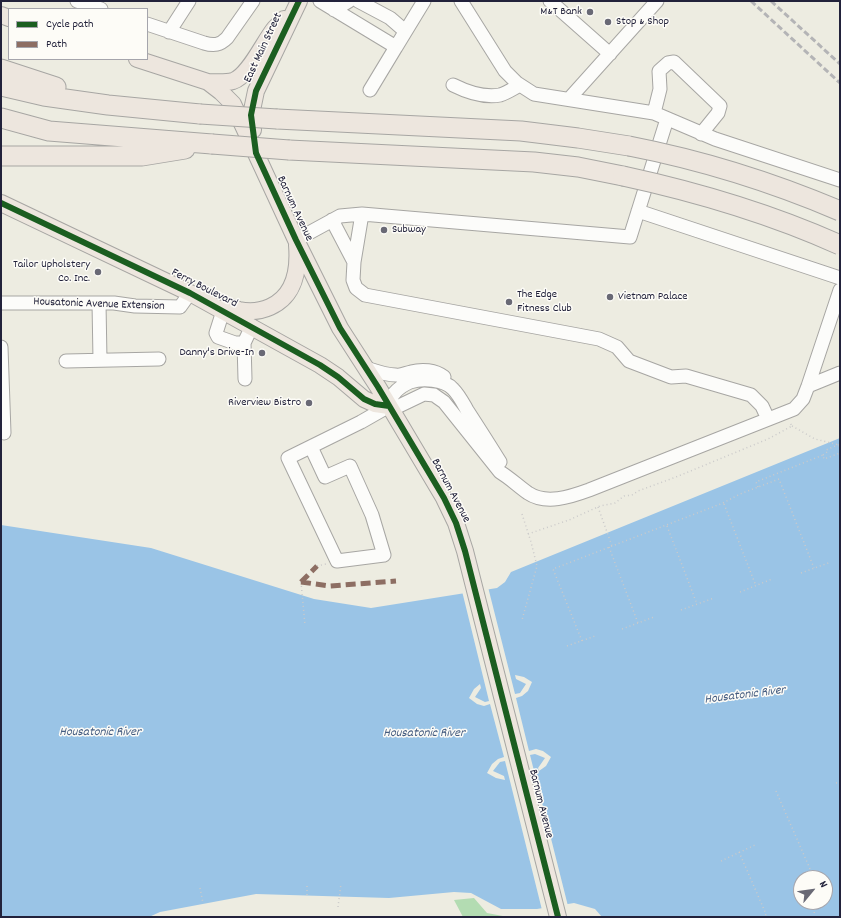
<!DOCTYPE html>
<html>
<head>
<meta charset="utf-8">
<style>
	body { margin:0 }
	#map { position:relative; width:841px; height:918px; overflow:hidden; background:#edece1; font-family:Dekko,sans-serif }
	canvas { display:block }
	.frame { position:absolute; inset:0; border:2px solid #22223b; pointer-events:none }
	.legend { position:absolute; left:8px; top:8px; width:140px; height:52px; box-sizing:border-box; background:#fdfcf7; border:1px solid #a5a5ac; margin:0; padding:5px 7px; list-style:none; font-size:12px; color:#22223b }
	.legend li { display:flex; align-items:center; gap:8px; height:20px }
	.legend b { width:20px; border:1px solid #a5a5ac }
	.north { position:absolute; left:793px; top:870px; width:40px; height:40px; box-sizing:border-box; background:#fdfcf7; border:1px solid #a5a5ac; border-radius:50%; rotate:61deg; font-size:11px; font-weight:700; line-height:16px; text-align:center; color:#22223b }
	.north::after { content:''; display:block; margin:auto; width:14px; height:18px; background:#696975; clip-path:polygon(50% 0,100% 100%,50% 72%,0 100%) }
</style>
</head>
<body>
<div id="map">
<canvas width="841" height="918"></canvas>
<div class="frame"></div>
<ul class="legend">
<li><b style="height:5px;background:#1b5e20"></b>Cycle path</li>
<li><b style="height:5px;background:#8d6e63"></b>Path</li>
</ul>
<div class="north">N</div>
</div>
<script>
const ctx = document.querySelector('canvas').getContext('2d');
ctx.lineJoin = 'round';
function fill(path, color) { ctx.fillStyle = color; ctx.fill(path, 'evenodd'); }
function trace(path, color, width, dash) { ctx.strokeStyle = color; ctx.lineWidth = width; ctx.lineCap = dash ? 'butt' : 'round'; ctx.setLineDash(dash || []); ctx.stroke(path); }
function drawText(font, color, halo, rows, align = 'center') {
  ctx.font = font + ' Dekko,sans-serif'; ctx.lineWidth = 3; ctx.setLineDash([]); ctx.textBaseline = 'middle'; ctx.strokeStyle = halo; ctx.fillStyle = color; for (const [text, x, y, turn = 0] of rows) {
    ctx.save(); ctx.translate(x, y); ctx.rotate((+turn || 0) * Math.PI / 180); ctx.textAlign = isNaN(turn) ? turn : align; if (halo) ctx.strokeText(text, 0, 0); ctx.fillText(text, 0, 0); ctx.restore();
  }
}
fill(new Path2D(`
	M474,898L487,913L508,917H463L454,900Z`), '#b3dcb2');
fill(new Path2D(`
	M840,438V917H602L595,909L574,903L537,909H501L471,893L454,892L389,898L256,894L160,912L149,917H1V525L151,548L314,599L371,608L497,588L505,582L511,572ZM801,878H825V902H801Z`), '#9ac4e6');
fill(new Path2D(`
	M488,587L515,694L520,693L526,684L516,679L515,675L524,677L532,682L528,691L522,696L516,698L529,751L536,749L543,751L551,757L546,766L539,771L538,768L545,758L535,754L530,755L568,906L542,910L505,761L500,762L493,771L504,776L505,780L496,778L487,773L492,764L498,759L504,757L490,704L484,706L477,704L469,698L474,689L480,684L481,688L475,697L485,702L489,701L462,591Z`), '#edece1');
const minor = new Path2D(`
	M77,1L101,9
	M320,1L396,47L424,1
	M358,1L390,18L405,31
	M461,1L505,71L517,83L534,94L654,113L715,139L840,180
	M550,1L610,54
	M334,10L349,1
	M147,24L204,43C214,46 220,45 227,38L253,1
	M169,32L189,1
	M453,85C467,92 484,98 500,95C507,93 514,88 520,85
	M370,90L396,47
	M569,99L657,1
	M654,113L660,89L659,71L668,63L674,62L720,106L718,113L701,134
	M638,211L840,278
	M362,214L630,237L667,119
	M332,220L354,262L353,280L356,288L365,295L599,339L617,347L629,361L671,377L686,376L751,395L762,406L768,419
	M296,240L340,216L362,214L354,262
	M1,303H114L135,306L180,307L190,293
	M99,303L100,360
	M223,311L216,333L218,337L235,343H244L252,326
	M244,343L245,379
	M1,347L4,433
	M66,361L159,359
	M366,368C375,371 386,375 396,375C401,376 406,373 411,372C422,369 435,370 444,377
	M808,386L840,373
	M389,406C390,394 399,387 410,382C422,378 444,379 453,389C459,395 463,403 467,410C478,427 489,444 500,462
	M311,447L325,477L350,466L372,515L384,555L337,561L288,458L361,422L389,406H399L424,394L434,395L444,402L500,472C510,478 518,486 528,493C546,505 570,497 589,490L794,409L803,399L808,386L840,290`);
const major = new Path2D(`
	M1,15L9,18
	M137,59L208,82L221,92L233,104L296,240L340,328L378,387L444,498L456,523L465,551L558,917
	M208,82C216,82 225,83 233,81C249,76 264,41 275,28C278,25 281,22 284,19
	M253,130L251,115L256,91L299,1
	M1,203L190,293L320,365L338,377L364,399L375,404L389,406
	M227,306C231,307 235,309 239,310C249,312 261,311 270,307C295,296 299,269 297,245`);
const highway = new Path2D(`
	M1,69L56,87
	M1,86L44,96L108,105L200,114
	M1,118L49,131L212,144
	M277,119L521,131L578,138L629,146
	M289,150L534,162L578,167L623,176
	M1,156H142L185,149`);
trace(minor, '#a7a6a3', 15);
trace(major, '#a7a6a3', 18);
trace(highway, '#a7a6a3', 21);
trace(new Path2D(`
	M792,426L815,439L839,445L840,448
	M823,455L827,452L826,450L840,444
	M758,487L756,482L823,455L824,459L840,453
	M724,504L756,586
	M598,507L612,546
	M522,514L531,542L537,566L522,620
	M667,526L697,604
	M528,534L569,520L600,506L615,503L624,496L632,495L638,491L676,477L768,439L792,426L790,423
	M609,547L638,623
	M317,566L326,564
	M801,573L831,562
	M301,582L305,625
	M740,592L772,579
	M681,610L714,598
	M622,629L654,617
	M582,641L553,569L723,503L740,494L779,479L814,568
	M567,646L595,636
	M836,783L840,782
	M776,791L814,878
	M739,852L766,914L765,917
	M721,861L757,844
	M307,886V897
	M200,888L203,903
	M338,907L341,884
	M712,917V916
	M814,917L815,902`), '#cbcaca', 1.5, [1, 3]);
trace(minor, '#fcfcfa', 13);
trace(major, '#ede6de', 16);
trace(highway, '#ede6de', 19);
trace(new Path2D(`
	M751,1L840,83
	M771,1L840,64`), '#b4b4b6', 3, [6, 3]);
const highwayBridge = new Path2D(`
	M200,114L277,119
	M212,144L289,150
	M629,146C701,160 772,182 840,211
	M623,176C697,192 771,214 840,245`);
trace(highwayBridge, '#a7a6a3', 21, []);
trace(highwayBridge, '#ede6de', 19);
trace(new Path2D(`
	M301,582L330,586L396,581
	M301,582L317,566`), '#8d6e63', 5, [10, 5]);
trace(new Path2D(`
	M299,1L256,91L251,115L256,153L296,240L340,328L378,387L444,498L456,523L465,551L558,917
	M1,203L190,293L320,365L338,377L364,399L375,404L389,406`), '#1b5e20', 6);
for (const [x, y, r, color] of [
	[590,12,4,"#696975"],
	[608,22,4,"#696975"],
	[384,230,4,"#696975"],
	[98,272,4,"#696975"],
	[610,297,4,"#696975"],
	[509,302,4,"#696975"],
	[262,353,4,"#696975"],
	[309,403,4,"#696975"]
]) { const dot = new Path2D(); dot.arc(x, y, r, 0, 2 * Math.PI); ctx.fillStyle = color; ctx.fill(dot); trace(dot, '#fdfcf7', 1.5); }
drawText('12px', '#22223b', '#fdfcf7', [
	["M&T Bank",582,12],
	["Stop & Shop",616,22,"left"],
	["Subway",392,230,"left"],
	["Tailor Upholstery",90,265],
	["Co. Inc.",90,279],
	["The Edge",517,295,"left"],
	["Fitness Club",517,309,"left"],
	["Vietnam Palace",618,297,"left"],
	["Danny's Drive-In",254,353],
	["Riverview Bistro",301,403]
], 'right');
drawText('12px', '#22223b', '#fdfcf7', [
	["East Main Street",264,48,-65],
	["Barnum Avenue",294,209,65],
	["Ferry Boulevard",204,289,27],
	["Housatonic Avenue Extension",99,305,2],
	["Barnum Avenue",450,491,62],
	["Barnum Avenue",540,804,76]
]);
drawText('italic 13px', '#445c80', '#fdfcf7', [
	["Housatonic River",745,696,-7],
	["Housatonic River",100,733],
	["Housatonic River",424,734]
]);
</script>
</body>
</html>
